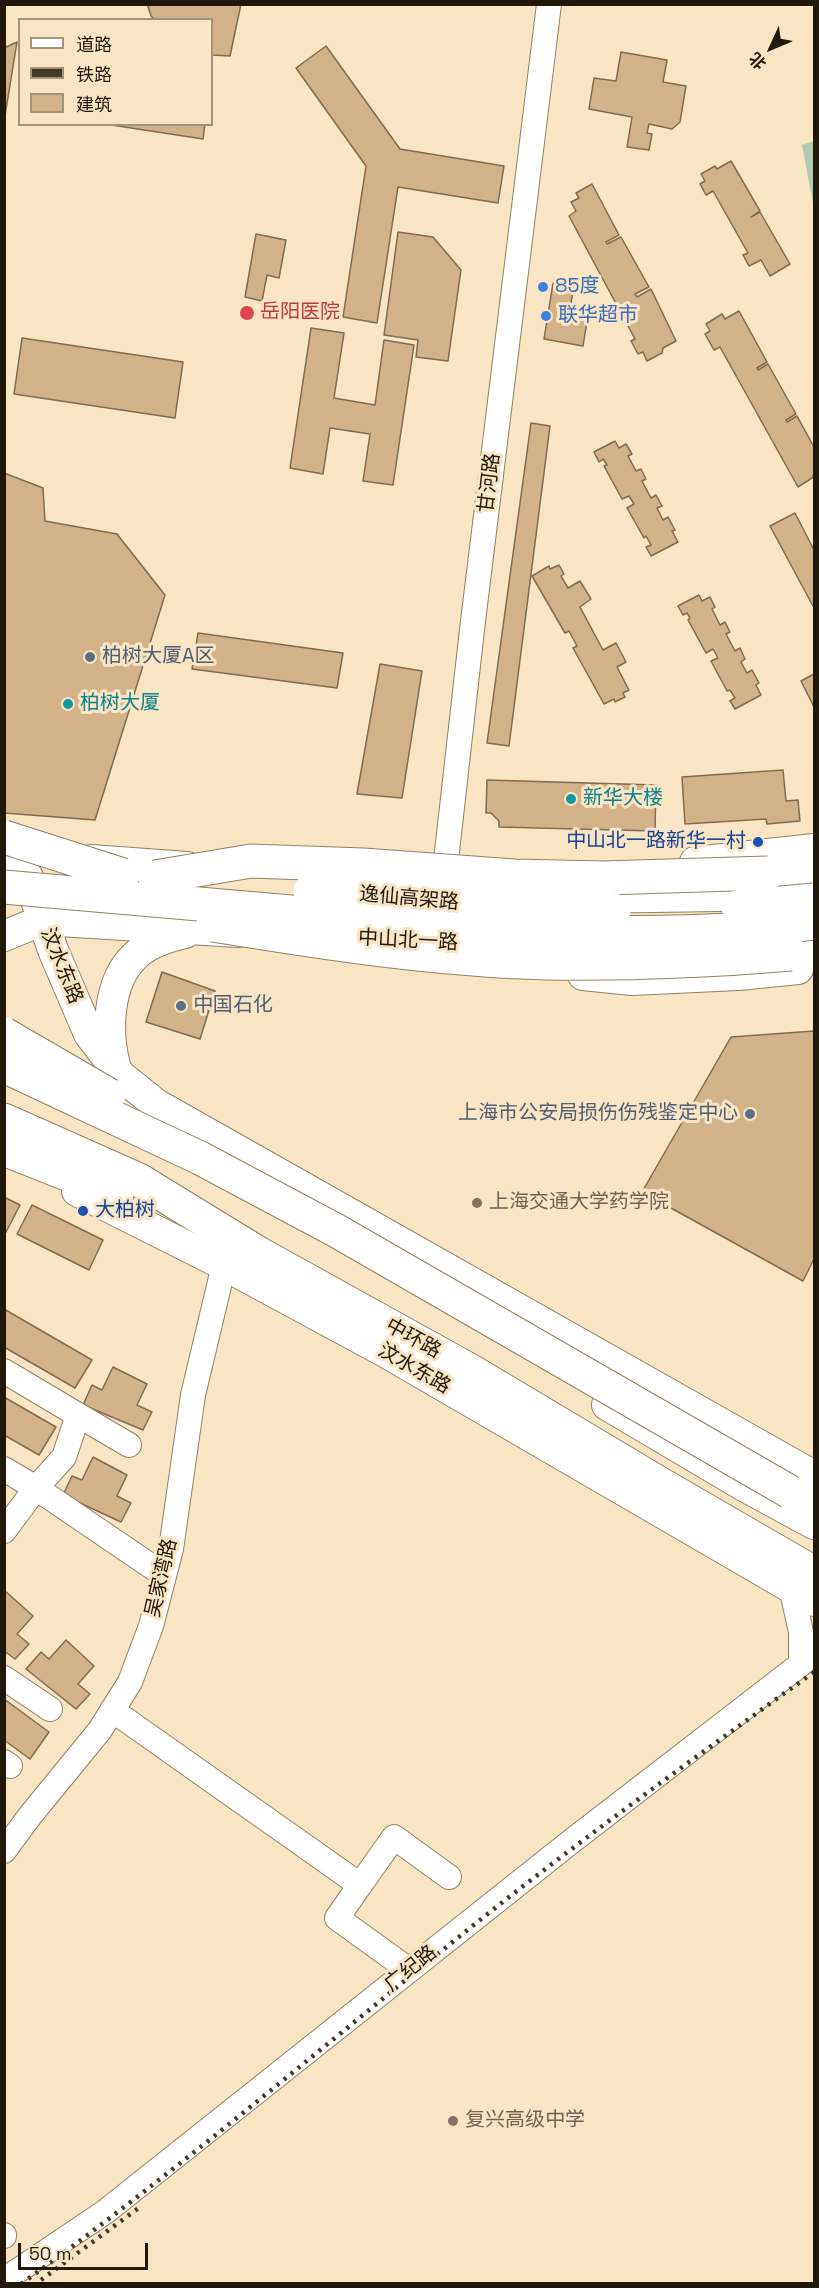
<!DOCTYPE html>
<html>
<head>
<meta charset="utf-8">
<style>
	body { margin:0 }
	#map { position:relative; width:819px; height:2288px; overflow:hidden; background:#f9e5c3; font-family:"Space Grotesk","Noto Sans SC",sans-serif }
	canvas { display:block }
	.frame { position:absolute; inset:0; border:6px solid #1f180b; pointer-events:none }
	.legend { position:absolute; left:18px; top:18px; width:195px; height:108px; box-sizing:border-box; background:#f9e5c3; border:2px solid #a29379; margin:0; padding:8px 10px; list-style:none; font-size:18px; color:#1f180b }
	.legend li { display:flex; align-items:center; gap:12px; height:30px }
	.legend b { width:30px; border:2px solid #a29379 }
	.north { position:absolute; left:741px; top:18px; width:60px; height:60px; -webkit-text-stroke:4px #f9e5c3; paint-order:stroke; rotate:226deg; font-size:16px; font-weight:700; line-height:24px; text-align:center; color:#1f180b }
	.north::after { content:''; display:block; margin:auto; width:21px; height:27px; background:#1f180b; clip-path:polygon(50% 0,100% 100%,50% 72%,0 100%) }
	.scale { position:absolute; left:18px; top:2243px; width:130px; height:27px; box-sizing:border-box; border:3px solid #1f180b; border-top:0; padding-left:8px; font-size:18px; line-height:21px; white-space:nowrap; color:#1f180b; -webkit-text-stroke:4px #f9e5c3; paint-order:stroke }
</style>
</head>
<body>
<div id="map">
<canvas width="819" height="2288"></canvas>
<div class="frame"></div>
<ul class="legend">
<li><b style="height:8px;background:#fff"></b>道路</li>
<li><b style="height:8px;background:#413827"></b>铁路</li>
<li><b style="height:16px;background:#d3b189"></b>建筑</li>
</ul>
<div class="north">北</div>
<div class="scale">50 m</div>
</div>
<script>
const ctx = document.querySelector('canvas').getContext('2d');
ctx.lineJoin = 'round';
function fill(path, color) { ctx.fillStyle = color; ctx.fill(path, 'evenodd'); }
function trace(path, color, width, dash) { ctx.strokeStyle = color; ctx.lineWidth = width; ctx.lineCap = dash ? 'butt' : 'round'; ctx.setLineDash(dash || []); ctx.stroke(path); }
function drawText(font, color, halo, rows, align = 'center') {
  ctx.font = font + ' "Space Grotesk","Noto Sans SC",sans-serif'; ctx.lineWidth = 6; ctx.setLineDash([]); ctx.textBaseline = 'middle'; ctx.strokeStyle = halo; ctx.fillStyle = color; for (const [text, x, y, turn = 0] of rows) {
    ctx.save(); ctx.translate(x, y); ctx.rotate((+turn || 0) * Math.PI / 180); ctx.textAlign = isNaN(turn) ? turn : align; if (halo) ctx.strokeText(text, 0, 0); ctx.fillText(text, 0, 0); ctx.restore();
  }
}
fill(new Path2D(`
	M814,141V208L802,145Z`), '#b1c9b0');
const building = new Path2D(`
	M147,4H241L230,56L212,55V20H155L151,16Z
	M17,42L4,122V48Z
	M326,46L400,149L504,166L498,203L398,187L377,323L343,317L366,166L296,68Z
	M621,52L667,60L663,82L686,86L680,122L672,129L649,124L647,133L652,134L649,150L627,147L632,117L589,109L594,78L616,81Z
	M105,124H205L203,139Z
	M731,161L760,211L751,217L760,212L790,264L770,276L761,260L749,266L743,255L748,253L713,191L706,195L700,184L705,181L701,174L715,166L717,169Z
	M592,184L619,235L606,242L607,244L621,237L649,287L635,294L637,297L651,289L676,341L663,348L662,353L647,361L643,352L638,354L631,341L635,339L569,216L576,211L571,202L579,198L576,193Z
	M398,232L433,237L461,270L448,361L416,357L418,340L384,335Z
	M256,234L286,240L279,278L267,275L262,301L245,297Z
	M553,283L574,287L571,302L578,311L588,316L583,346L544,339Z
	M739,311L767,362L757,368L758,370L768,364L796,414L786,420L787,422L797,416L814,447V473L812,478L798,487L720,347L714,350L705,334L710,331L706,324L722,314L725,319Z
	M311,328L344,333L334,398L375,405L384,340L414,345L393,485L363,481L370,434L330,428L323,474L290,468Z
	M22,338L183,362L175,418L14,394Z
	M531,423L550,426L509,746L487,743Z
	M615,441L619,448L626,444L632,454L628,456L636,471L641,469L646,479L642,481L651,498L656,495L662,506L657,508L663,520L668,517L675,530L672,531L678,542L651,556L646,547L651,545L646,536L644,538L627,508L634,504L629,496L622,499L604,466L607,465L603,459L599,462L594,452Z
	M4,473L43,488L45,521L117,534L165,595L95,820L4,813Z
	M795,513L814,550V608L770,526Z
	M559,565L564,574L561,576L568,588L580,581L591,599L580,607L603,650L616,643L626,662L617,667L629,690L623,693L625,697L615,702L614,699L604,704L573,648L577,646L569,631L565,633L532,576L549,566L550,569Z
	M699,595L702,601L710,597L715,607L712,609L720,625L725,622L730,632L726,634L735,651L740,648L745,659L741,662L747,673L752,670L759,683L756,685L761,695L735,709L730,701L735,698L730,690L727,691L711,661L718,658L713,649L706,653L688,620L690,618L687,613L683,615L678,606Z
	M198,633L343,653L337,688L192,669Z
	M380,664L422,671L402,798L357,794Z
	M814,674V707L801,681Z
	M783,770L786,801L798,800L800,821L767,824L766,819L685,824L682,777Z
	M487,780L656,785L655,831L499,827V821L491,813H486Z
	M162,972L215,991L200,1039L146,1022Z
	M814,1031V1259L803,1281L642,1192L731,1037Z
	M4,1197L20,1205L4,1236Z
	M32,1205L103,1240L89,1270L17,1234Z
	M4,1309L92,1360L75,1388L4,1347Z
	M113,1367L147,1384L137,1405L152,1412L143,1430L83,1405L92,1385L102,1390Z
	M4,1397L56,1427L39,1455L4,1435Z
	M93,1457L127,1475L117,1496L131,1503L121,1522L63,1495L72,1476L82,1480Z
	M4,1590L33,1616L17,1634L29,1644L15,1659L4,1651Z
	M66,1640L94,1666L78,1684L90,1694L76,1709L26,1669L41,1652L49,1659Z
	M4,1699L49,1732L30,1759L4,1740Z`);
fill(building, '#d3b189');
trace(building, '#826b50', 1.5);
const minor = new Path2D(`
	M443,887L473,621L549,4
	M4,1371L78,1415L64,1457L36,1488L4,1469
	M78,1415L129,1445
	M4,1531L36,1488L164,1575
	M791,1587L801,1632V1664
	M4,1678L50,1709
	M112,1710L360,1885L394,1837L449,1877
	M4,1762L10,1766
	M4,1851L29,1817L100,1730L130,1682L151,1626L171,1549L193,1395L224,1265
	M360,1885L337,1918L409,1970
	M4,2235V2236
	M4,2280L105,2212L568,1844L814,1654`);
const major = new Path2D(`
	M7,855L28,877L53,950L89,1034L121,1076L156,1104L814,1476
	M91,860L187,867
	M695,862L814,849
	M585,898L719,896L767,890
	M4,936L43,920L238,932
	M583,975L632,980L738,975L798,969
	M115,1065C106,1032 108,982 134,957C146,944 168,937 185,933
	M77,1191L224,1265L385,1352L814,1601
	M607,1405L744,1486L814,1524`);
const highway = new Path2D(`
	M768,873L814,869
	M791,954L814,952
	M4,1120L139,1180L258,1253L471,1371L662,1485L814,1573
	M4,1149L117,1194
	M790,1492L814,1506`);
trace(minor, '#928061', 26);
trace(major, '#928061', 32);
trace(highway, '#928061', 35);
trace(minor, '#fff', 24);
trace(major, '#fff', 30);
trace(highway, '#fff', 33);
trace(new Path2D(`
	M41,2280L140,2207
	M21,2284C178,2171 324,2045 475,1924C585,1836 700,1754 814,1672`), '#413827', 4.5, [3, 6]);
const highwayBridge = new Path2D(`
	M4,837L123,875
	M155,877L251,861L363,865L514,876L603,878L768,873
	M4,887C111,897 218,905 325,915C487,929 653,942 814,923
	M310,891L501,906L614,910
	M738,907L814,900
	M213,925C323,943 435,960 547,963C628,964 710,961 791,954
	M4,1034L109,1095
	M4,1066L200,1158L337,1231L790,1492`);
trace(highwayBridge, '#928061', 35, []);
trace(highwayBridge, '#fff', 33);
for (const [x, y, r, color] of [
	[543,287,6,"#3f7fe0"],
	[247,313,8,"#e0444e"],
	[546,316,6,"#3f7fe0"],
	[90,657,6,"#5c6f8a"],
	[68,704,6,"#0f9aa8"],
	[571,799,6,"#0f9aa8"],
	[758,842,6,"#1a4fb4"],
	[181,1006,6,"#5c6f8a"],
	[750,1114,6,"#5c6f8a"],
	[477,1203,6,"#8d6e63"],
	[83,1211,6,"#1a4fb4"],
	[453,2121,6,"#8d6e63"]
]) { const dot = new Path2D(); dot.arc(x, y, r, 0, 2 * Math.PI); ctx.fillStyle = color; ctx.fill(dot); trace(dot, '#f9e5c3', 2); }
drawText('20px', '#366cbe', '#f9e5c3', [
	["85度",555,287],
	["联华超市",558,316]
], 'left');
drawText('20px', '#be3a42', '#f9e5c3', [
	["岳阳医院",260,313]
], 'left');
drawText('20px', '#1f180b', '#f9e5c3', [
	["甘河路",490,483,-83],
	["逸仙高架路",409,899,5],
	["中山北一路",408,941,3],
	["汶水东路",61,966,68],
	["中环路",413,1339,29],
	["汶水东路",414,1369,30],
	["吴家湾路",162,1578,-77],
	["广纪路",411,1969,-39]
]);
drawText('20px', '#4e5e75', '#f9e5c3', [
	["柏树大厦A区",102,657],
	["中国石化",193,1006],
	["上海市公安局损伤伤残鉴定中心",738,1114,"right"]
], 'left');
drawText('20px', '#0d838f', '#f9e5c3', [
	["柏树大厦",80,704],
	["新华大楼",583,799]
], 'left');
drawText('20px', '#164399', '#f9e5c3', [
	["中山北一路新华一村",746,842],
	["大柏树",95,1211,"left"]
], 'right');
drawText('20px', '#785e54', '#f9e5c3', [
	["上海交通大学药学院",489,1203],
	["复兴高级中学",465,2121]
], 'left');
</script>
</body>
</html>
